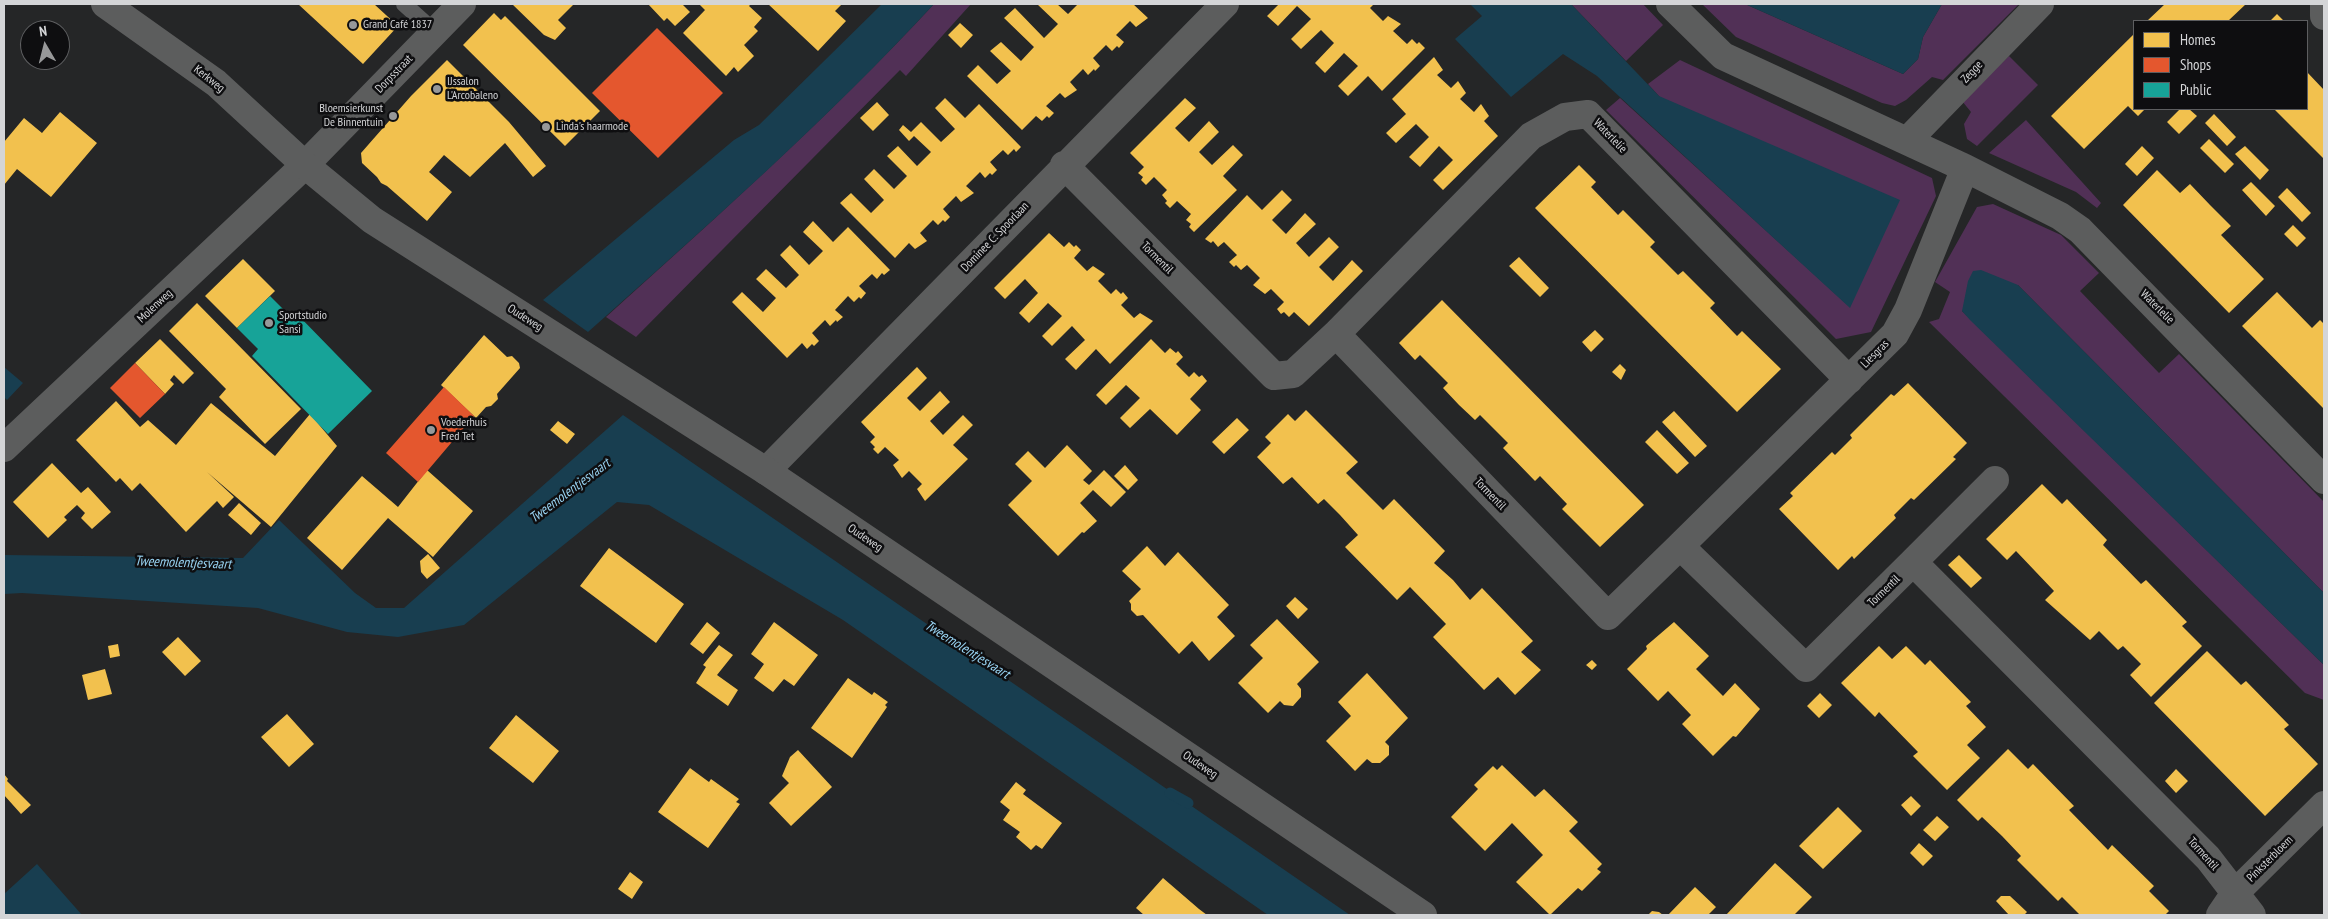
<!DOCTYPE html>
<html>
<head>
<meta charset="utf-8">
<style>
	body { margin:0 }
	#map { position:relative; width:2328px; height:919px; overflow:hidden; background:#252627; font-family:"PT Sans Narrow",sans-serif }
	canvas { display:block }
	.frame { position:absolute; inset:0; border:5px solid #d4d5d7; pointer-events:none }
	.legend { position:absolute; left:2133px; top:20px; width:175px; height:90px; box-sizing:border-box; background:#0e0e10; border:1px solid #5d5e60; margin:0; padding:6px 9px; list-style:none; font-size:15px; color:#d4d5d7 }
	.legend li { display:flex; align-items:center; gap:10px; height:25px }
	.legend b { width:25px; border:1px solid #5d5e60 }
	.north { position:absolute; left:20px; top:20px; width:50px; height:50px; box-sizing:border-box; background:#0e0e10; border:1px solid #5d5e60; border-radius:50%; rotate:352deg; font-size:14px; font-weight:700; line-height:20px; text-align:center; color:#d4d5d7 }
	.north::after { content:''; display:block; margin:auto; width:18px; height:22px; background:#979899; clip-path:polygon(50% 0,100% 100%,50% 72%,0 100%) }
</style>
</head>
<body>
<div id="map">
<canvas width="2328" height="919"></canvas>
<div class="frame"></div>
<ul class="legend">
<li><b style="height:14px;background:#f2c14e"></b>Homes</li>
<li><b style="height:14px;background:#e4572e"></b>Shops</li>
<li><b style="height:14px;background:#17a398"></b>Public</li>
</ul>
<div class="north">N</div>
</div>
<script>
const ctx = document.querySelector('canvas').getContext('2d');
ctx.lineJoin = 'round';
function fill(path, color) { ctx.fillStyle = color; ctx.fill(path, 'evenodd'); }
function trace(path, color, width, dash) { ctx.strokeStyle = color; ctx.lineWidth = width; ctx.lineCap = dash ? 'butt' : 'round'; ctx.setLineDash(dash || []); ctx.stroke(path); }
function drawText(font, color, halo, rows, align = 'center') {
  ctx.font = font + ' "PT Sans Narrow",sans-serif'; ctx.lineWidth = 5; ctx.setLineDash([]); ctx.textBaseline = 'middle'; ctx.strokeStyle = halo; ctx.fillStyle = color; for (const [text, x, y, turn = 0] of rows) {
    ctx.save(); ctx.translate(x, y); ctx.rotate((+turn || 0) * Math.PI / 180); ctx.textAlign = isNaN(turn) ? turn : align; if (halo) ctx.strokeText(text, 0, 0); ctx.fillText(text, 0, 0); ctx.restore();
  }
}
fill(new Path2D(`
	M934,4H971L906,76L900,70L636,337L606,317C718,216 831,115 934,4Z
	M1571,4H1643L1663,25L1626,61Z
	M1702,4H1745L1903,74L1918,59L1923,37L1942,4H2019L1943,80L1932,77L1906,100L1895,106L1882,103L1736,37Z
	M2009,56L2038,85L1977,146L1967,139L1964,124L1971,112L1962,101Z
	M1680,60L1932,178L1936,196L1871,332L1836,339L1606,110L1620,98L1850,307L1648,84Z
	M2026,120L2101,203L2097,208L2076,192L1989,153Z
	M1993,204L2061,235L2099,273L2080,291L2159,373L2179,354L2324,502V593L2018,285L1962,311L2324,665V700L2305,693L1929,322L1939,319L1950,292L1935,282L1977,207Z`), '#513056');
fill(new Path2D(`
	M882,4H934C826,121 707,226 588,332L543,300L734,140L759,125Z
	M1470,4H1571L1659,96L1900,200L1850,308L1597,76L1563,54L1511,97L1455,39L1482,16Z
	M1745,4H1942L1923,37L1918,59L1903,74Z
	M1981,270L2018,285L2324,593V665L1970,320L1962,311L1968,281L1973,271Z
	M4,367L23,383L7,400L4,397Z
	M623,415L1350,915H1268L843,620L649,505L617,502L464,625L398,637L347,632L258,608L22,593L4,594V555L243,558L279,520L355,593L376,608H404Z
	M37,864L82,915H4V894Z`), '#183e50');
fill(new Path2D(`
	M298,4H374L398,26L363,64Z
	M512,4H574L558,20L566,28L555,40L544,35Z
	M648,4H682L690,12L675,26L667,18L664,21Z
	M699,4H751L749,6L762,18L754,27L758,31L744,45L754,56L738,72L734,67L726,76L683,33L705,10Z
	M768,4H842L835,11L846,21L818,51Z
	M1037,4H1057L1068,14L1078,4H1133L1148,18L1136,27L1130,21L1116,35L1124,42L1119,48L1117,46L1112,51L1106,45L1093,58L1100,66L1095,71L1094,69L1088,75L1083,69L1070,82L1077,90L1065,98L1060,93L1046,106L1054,113L1049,118L1047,116L1042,121L1036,116L1022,130L967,76L978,65L997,84L1011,71L990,51L1001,42L1021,61L1034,47L1004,18L1015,8L1044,38L1058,24Z
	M1279,4H1374L1370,8L1383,21L1388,16L1401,24L1393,31L1407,44L1412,39L1417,44L1419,42L1425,48L1382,91L1368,76L1348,96L1338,86L1358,66L1344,53L1325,73L1315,63L1334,43L1321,30L1301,49L1291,39L1311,19L1297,6L1278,26L1267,16Z
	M2165,4H2246L2228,21H2147Z
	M494,13L501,20L505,16L600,111L565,146L463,45Z
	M2277,14L2284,21H2270Z
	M960,23L973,35L961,48L948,35Z
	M2134,34V109H2145L2138,116L2128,106L2084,149L2051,116Z
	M1434,57L1443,70L1437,75L1451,88L1458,81L1466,93L1460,99L1474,112L1481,104L1489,116L1484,121L1498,136L1443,190L1433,180L1453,160L1439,146L1420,167L1409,157L1429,137L1416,124L1396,143L1386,133L1406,114L1392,99Z
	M447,60L509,122L546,166L533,177L505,143L470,177L444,155L429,172L452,192L427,221L387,186L381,183L377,177L362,163L361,153L411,96Z
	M2307,72L2324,90V159L2274,109H2307Z
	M945,98L965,118L979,104L1021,147L1016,152L1014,149L1008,155L1003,150L990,162L997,170L992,175L990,173L985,178L980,172L966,186L974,193L961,202L956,196L943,209L950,217L945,222L943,220L938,225L933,220L920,233L927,241L915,249L909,243L895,258L840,203L851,193L871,213L884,200L864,179L874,169L894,189L907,176L887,156L898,146L917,166L931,152L914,136L909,141L899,130L903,125L911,132L921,122L941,142L955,129L935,108Z
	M1185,98L1196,108L1175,128L1189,142L1209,121L1219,132L1199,152L1212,165L1233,145L1243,155L1223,176L1237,190L1194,232L1189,227L1191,224L1186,220L1191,214L1177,201L1170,208L1165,203L1167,201L1162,195L1167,190L1154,177L1146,185L1141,180L1143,177L1138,173L1144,167L1130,153Z
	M877,102L889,115L873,131L860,118Z
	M2180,109H2189L2197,116L2179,134L2167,122Z
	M60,112L97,143L51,197L17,169L4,185V142L24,118L42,133Z
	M2214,114L2236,137L2227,146L2205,123Z
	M2209,139L2234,164L2225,173L2200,148Z
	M2142,146L2154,158L2137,176L2125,164Z
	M2245,146L2269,170L2260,180L2235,154Z
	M1579,165L1596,182L1591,187L1618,215L1623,210L1655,242L1650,247L1678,275L1683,271L1715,303L1710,308L1737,336L1742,331L1781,369L1737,412L1535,208Z
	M2157,170L2180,193L2190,184L2210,205L2231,226L2221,235L2264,279L2229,313L2123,205Z
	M2251,182L2275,206L2266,216L2242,190Z
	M2287,188L2311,213L2302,222L2278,197Z
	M1282,190L1292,200L1272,220L1286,234L1305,213L1316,224L1296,243L1309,257L1329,237L1339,247L1319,267L1333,281L1352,260L1363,271L1309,326L1294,312L1289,317L1284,312L1281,314L1277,309L1284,302L1271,289L1265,294L1253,285L1260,278L1247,265L1241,270L1236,265L1234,267L1229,262L1237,255L1224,242L1218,247L1213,241L1211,243L1205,239L1247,195L1262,210Z
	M813,221L833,242L848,227L890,270L884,275L882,273L877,279L872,274L859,286L866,293L861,299L859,297L854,302L848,296L835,310L843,317L837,322L836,320L830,326L825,320L812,333L819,341L814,346L812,344L807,349L802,343L787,358L732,302L742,292L763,312L776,298L756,279L766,269L786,288L799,275L780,255L790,245L809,265L823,251L803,232Z
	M2293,225L2306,238L2297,247L2284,234Z
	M1049,233L1064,247L1069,242L1074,247L1076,245L1081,250L1074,258L1087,271L1093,266L1105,274L1098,281L1111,294L1116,289L1121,294L1123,292L1128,298L1121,305L1134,318L1140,313L1153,321L1110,364L1096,349L1076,370L1065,359L1085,340L1072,326L1052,346L1042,336L1062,316L1048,303L1029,323L1019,313L1038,293L1025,279L1005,299L994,288Z
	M1519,257L1549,288L1540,297L1509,266Z
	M243,259L275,291L237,328L205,296Z
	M2277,292L2312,328L2320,320L2324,324V409L2242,326Z
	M1442,300L1644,505L1600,547L1562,509L1567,504L1540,476L1535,481L1503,448L1508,443L1480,415L1475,420L1459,405L1443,388L1448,383L1420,355L1415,360L1399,343Z
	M197,303L301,409L265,444L219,397L226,389L169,331Z
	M1595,330L1604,339L1591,352L1582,342Z
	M484,335L507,357L512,356L519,363L520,368L497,394L498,399L491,406L486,407L476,418L441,385Z
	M160,339L194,373L183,384L174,375L170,380L174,384L165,394L135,363Z
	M1151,339L1165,353L1170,348L1176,353L1178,351L1183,357L1176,364L1189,377L1194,372L1199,377L1202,375L1207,381L1190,399L1201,410L1177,435L1150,409L1130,428L1120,418L1140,398L1126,385L1106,405L1096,395Z
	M1620,364L1626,370L1621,380L1612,372Z
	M917,367L927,378L907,398L920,411L940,391L950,402L930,421L943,435L963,415L973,425L953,445L968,459L925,501L917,489L922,484L909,471L902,478L893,465L899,460L885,447L878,454L873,449L875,447L870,442L875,437L861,422Z
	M1908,383L1967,443L1953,457L1956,459L1914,500L1911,498L1894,515L1896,518L1854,559L1852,556L1838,570L1779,509L1793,496L1790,493L1832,452L1835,455L1852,438L1850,435L1891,394L1894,396Z
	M116,401L140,427L148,420L176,445L211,403L275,456L310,414L337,446L271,527L207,472L234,497L223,508L217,501L186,532L140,483L132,491L120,478L116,482L76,440Z
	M1306,410L1358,462L1346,473L1383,510L1394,499L1445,551L1434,563L1453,580L1470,600L1482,588L1533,641L1521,652L1541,670L1515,695L1498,677L1484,690L1433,637L1446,624L1410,587L1397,600L1345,547L1358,535L1340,515L1324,499L1318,504L1292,477L1283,484L1257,457L1271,443L1265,437L1288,414L1295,421Z
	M1674,411L1707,446L1695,457L1662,422Z
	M1237,418L1249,430L1224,454L1212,442Z
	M558,421L575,434L567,444L550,430Z
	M1657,430L1689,463L1677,474L1645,442Z
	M1067,445L1092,471L1083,480L1089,485L1104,470L1126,492L1111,507L1093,490L1080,503L1097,521L1084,533L1082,532L1058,556L1008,505L1032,481L1015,464L1028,451L1045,468Z
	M52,463L81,493L88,487L111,512L92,529L81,518L85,513L77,505L64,517L67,520L48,538L13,502Z
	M1125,465L1138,480L1128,490L1114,476Z
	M427,470L473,511L433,557L388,518L342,570L307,538L362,476L398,507Z
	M2042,484L2062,504L2067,499L2107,540L2103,545L2141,584L2146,580L2187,622L2182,626L2202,646L2151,697L2130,675L2141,664L2123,646L2118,650L2099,631L2090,640L2045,600L2054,591L2016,551L2007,560L1986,539Z
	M239,503L261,523L251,535L228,515Z
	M1147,546L1165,566L1178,552L1229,605L1217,617L1235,636L1209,661L1192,641L1179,654L1143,615L1137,616L1131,610V604L1129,601L1141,589L1122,571Z
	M609,548L684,604L656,643L580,586Z
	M428,554L440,568L427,579L421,572L420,561Z
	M1959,555L1982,578L1971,588L1948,565Z
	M1295,597L1308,609L1298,619L1286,606Z
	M1277,619L1319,662L1297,684L1301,689V697L1293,706L1284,705L1280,701L1268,713L1238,683L1263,658L1250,645Z
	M707,622L720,633L703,654L690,644Z
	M774,622L818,655L794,686L784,679L773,692L754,678L764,664L751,654Z
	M1674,622L1709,656L1696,669L1723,696L1735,683L1760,709L1736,737L1733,736L1713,756L1682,724L1691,715L1668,691L1658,701L1627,669L1647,649L1646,646Z
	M178,637L201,661L185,676L162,652Z
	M118,644L120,656L110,658L108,646Z
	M719,645L733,655L717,675L738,690L728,706L696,683L706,667L703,665Z
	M1879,646L1892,659L1906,646L1925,665L1930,660L1971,702L1966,706L1986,727L1967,745L1980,758L1947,790L1913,756L1918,752L1879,712L1875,717L1841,683Z
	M2207,651L2241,685L2246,681L2289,725L2284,729L2318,764L2265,816L2154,703Z
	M1592,660L1597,665L1592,670L1586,665Z
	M105,669L112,694L88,700L82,675Z
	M1367,673L1408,718L1385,742L1389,746V755L1380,763H1372L1367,759L1355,771L1326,741L1351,716L1338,702Z
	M848,678L872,695L874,692L888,702L885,705L887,707L852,758L811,728Z
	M1820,693L1832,705L1819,718L1807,706Z
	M287,714L314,744L289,767L261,737Z
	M516,715L559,751L533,783L489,748Z
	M2008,749L2028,769L2033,764L2074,806L2069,810L2108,850L2112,845L2154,886L2149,891L2169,911L2165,915H2080L2062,897L2058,901L2017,860L2021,856L2002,836L1982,817L1978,821L1957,800Z
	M798,750L832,787L791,826L769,803L789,783L782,776L790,757Z
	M1502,765L1535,797L1544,789L1578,822L1569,831L1602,864L1597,869L1601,872L1582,891L1578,888L1550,915L1516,882L1543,855L1512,823L1485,851L1451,817L1478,789L1474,785L1493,766L1497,770Z
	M690,768L709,782L711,779L739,799L736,802L740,804L708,848L658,812Z
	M2176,769L2188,781L2176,793L2165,781Z
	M4,774L8,779L7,781L31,805L21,814L4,795Z
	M1016,782L1026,790L1023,794L1062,823L1042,849L1036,845L1031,850L1016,837L1020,832L1003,820L1010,810L1000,802Z
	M1911,796L1921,806L1911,816L1901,805Z
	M1838,807L1862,831L1823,869L1799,846Z
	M1937,816L1949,827L1935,841L1923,830Z
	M1919,843L1933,856L1923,866L1910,853Z
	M1775,863L1812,897L1794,915H1726Z
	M630,872L643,882L632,899L618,889Z
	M1163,878L1199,909L1207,915H1144L1136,908Z
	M1695,887L1716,907L1708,915H1668Z
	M2001,896H2010L2027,912L2024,915H2009L1996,901Z
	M1652,911L1659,912L1663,915H1648Z`), '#f2c14e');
fill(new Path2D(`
	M657,28L723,93L658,158L592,93Z
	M135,363L165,394L140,418L110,388Z
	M444,387L474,416L418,482L386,453Z`), '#e4572e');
fill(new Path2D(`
	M270,296L291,317L296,313L372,391L328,434L252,356L258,349L237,328Z`), '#17a398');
trace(new Path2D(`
	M1170,793L1188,803`), '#183e50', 11);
trace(new Path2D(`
	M404,4L435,32`), '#5c5d5d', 16);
trace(new Path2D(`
	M1670,4L1723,56L1965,168L1908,310L1895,334L1680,546
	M2324,4V16
	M1907,141L2040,4
	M1064,165L1274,376L1293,374L1336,334L1608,616L1680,546L1806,668L1913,562L2208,858L2252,915
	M1965,168L2060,216L2080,230L2324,480
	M1336,334L1531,136L1565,117L1588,114L1849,380
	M4,448L305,165L462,4
	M766,471L1225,4
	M1913,562L1995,480
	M2220,915L2235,893L2324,805`), '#5c5d5d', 28);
trace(new Path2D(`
	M105,4L216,83L305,165L372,220L766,471L1423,915`), '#5c5d5d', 28);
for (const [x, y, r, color] of [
	[353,25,5,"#979899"],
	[437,89,5,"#979899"],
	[393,116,5,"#979899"],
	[546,127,5,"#979899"],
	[269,323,5,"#979899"],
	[431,430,5,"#979899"]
]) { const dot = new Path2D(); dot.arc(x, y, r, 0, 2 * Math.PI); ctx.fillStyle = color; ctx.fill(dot); trace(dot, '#0e0e10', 2); }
drawText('12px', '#d4d5d7', '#0e0e10', [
	["Grand Café 1837",363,25],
	["IJssalon",447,82],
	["L'Arcobaleno",447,96],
	["Bloemsierkunst",383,109,"right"],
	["De Binnentuin",383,123,"right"],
	["Linda's haarmode",556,127],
	["Sportstudio",279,316],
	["Sansi",279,330],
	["Voederhuis",441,423],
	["Fred Tet",441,437]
], 'left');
drawText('12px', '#d4d5d7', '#0e0e10', [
	["Zegge",1972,72,-47],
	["Dorpsstraat",394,74,-46],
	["Kerkweg",209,79,38],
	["Waterlelie",1610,136,46],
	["Dominee C. Spoorlaan",995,237,-46],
	["Tormentil",1157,258,45],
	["Molenweg",155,306,-43],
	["Waterlelie",2157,307,45],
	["Oudeweg",525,318,32],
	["Liesgras",1875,354,-45],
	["Tormentil",1490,494,46],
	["Oudeweg",865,538,34],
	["Tormentil",1884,591,-44],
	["Oudeweg",1200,765,34],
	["Tormentil",2203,854,48],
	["Pinksterbloem",2270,859,-45]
]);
drawText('italic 14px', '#98d3f2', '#0e0e10', [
	["Tweemolentjesvaart",570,491,-37],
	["Tweemolentjesvaart",183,563,2],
	["Tweemolentjesvaart",967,650,32]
]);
</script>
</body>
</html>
